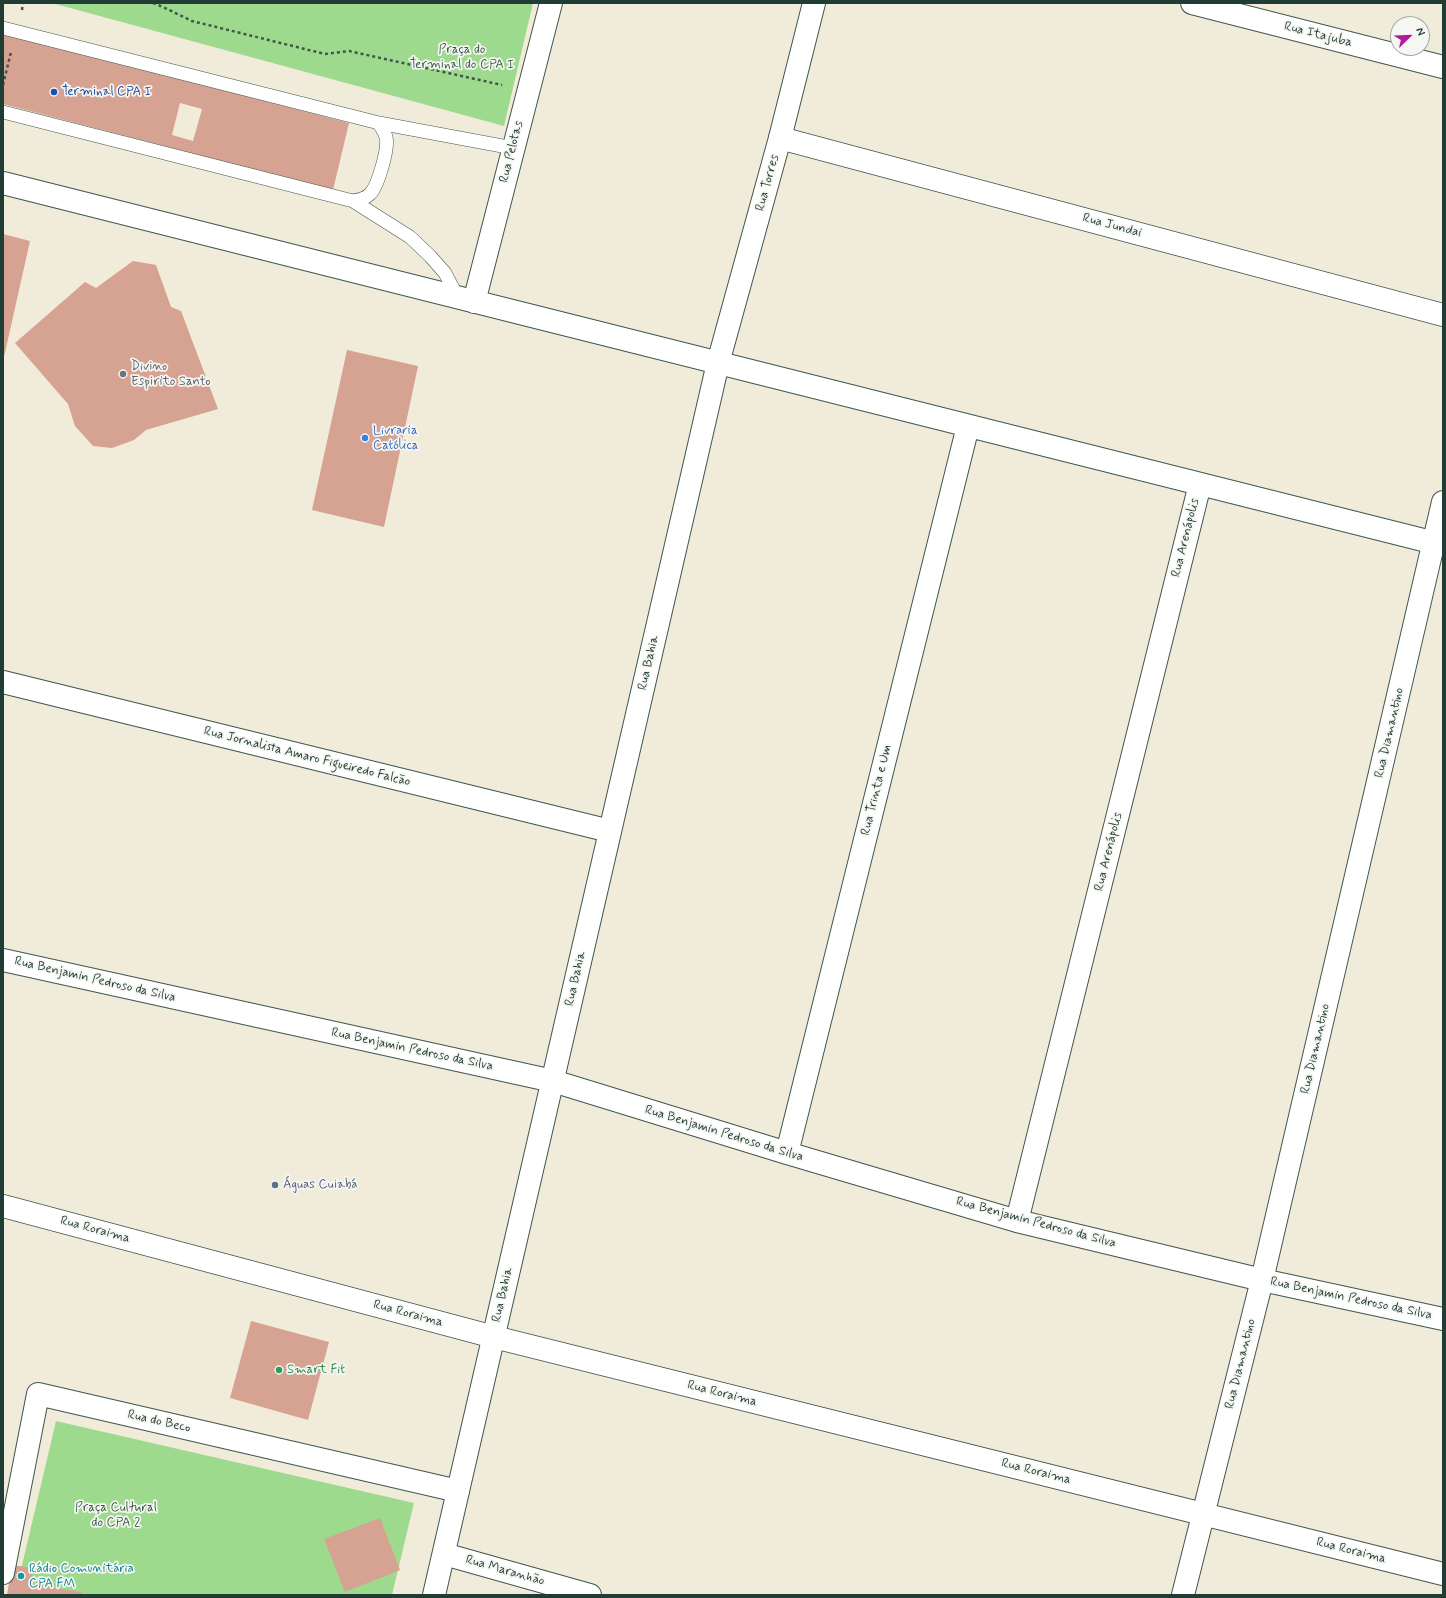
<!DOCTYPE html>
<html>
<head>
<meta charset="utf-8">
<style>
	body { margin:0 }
	#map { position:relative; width:1446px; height:1598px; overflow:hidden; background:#f1ebd9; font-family:Mynerve,sans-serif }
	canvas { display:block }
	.frame { position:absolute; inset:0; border:4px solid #1f3d34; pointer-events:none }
	.north { position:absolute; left:1390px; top:16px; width:40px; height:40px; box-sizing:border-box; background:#f6f6f2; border:1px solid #a0aca6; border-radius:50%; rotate:67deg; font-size:11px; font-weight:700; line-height:16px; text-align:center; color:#1f3d34 }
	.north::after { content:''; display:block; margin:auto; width:14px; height:18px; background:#b5179e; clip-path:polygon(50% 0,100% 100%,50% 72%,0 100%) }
</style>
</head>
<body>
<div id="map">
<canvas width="1446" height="1598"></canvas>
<div class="frame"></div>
<div class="north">N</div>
</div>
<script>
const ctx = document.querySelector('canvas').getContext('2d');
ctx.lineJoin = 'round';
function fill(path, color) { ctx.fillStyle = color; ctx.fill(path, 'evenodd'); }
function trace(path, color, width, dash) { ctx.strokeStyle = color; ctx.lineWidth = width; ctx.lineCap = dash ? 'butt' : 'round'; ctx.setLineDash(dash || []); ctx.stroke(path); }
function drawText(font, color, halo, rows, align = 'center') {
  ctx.font = font + ' Mynerve,sans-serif'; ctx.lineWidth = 3.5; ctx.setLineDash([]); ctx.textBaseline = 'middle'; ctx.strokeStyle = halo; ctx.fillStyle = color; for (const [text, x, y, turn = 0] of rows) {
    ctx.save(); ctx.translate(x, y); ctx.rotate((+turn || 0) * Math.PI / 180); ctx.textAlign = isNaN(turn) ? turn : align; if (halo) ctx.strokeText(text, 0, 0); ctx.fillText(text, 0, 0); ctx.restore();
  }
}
fill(new Path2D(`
	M52,3H533L504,126Z
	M56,1421L414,1503L392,1595H15Z`), '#9eda8e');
fill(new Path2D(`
	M3,33L349,123L333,190L3,104ZM180,103L202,109L193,141L172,135Z
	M3,234L30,241L4,357H3Z
	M133,261L156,265L171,307L181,311L218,409L146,430L134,440L112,448L93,446L75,426L68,404L15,343L85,282L96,288Z
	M347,350L418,366L384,527L312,510Z
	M251,1321L329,1342L308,1420L230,1398Z
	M380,1518L400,1570L345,1592L324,1539Z
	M12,1565L33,1568L31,1584L81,1592V1595H7Z`), '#d6a291');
const service = new Path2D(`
	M3,28L379,123L513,148
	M3,112L353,201L410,237L430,256L445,273L458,298
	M353,201C359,200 365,199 370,194C378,186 389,148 386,137C385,132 381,128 379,123`);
const minor = new Path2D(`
	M1192,3L1443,67
	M780,138L1443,315
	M3,183L1443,545
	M474,302L551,3
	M3,682L610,831
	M3,960L553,1081L787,1153L1017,1221L1262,1280L1443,1319
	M787,1153L968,426
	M3,1206L494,1337L1443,1574
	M1017,1221L1200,484
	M444,1554L590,1595
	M3,1573L38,1394L458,1491
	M1183,1595L1262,1280L1443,502`);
const tertiary = new Path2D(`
	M434,1595L718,363L780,138L814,3`);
trace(service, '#3e574d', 14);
trace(minor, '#3e574d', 24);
trace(tertiary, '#3e574d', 24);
trace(new Path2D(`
	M153,3L163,7L192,21L325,54L349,51L502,85
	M22,10L23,3
	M3,85L11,52`), '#3e574d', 2.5, [3, 3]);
trace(service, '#fff', 13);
trace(minor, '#fff', 22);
trace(tertiary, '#fff', 22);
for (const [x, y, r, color] of [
	[54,92,4,"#1a4fb4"],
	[123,374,4,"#6b7280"],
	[365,438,4,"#3f7fe0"],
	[275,1185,4,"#5c6f8a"],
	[279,1370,4,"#2e9e5b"],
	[21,1576,4,"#0f9aa8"]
]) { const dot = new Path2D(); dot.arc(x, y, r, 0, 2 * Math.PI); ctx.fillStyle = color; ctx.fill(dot); trace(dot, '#f6f6f2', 1.5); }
drawText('13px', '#1f3d34', '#f6f6f2', [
	["Rua Itajuba",1318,35,14],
	["Rua Pelotas",512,152,-76],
	["Rua Torres",768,183,-75],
	["Rua Jundai",1112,226,15],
	["Rua Arenápolis",1186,538,-76],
	["Rua Bahia",649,663,-77],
	["Rua Diamantino",1390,733,-77],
	["Rua Jornalista Amaro Figueiredo Falcão",307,757,14],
	["Rua Trinta e Um",877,790,-76],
	["Rua Arenápolis",1109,852,-76],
	["Rua Bahia",576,979,-77],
	["Rua Benjamin Pedroso da Silva",95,980,13],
	["Rua Diamantino",1316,1049,-77],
	["Rua Benjamin Pedroso da Silva",412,1050,12],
	["Rua Benjamin Pedroso da Silva",724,1134,17],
	["Rua Benjamin Pedroso da Silva",1036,1223,15],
	["Rua Roraima",95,1230,15],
	["Rua Bahia",503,1295,-77],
	["Rua Benjamin Pedroso da Silva",1351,1299,12],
	["Rua Roraima",408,1314,15],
	["Rua Diamantino",1241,1364,-76],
	["Rua Roraima",722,1394,14],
	["Rua do Beco",159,1422,13],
	["Rua Roraima",1036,1472,14],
	["Rua Roraima",1351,1551,14],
	["Rua Maranhão",505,1571,16]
]);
drawText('13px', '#385c46', '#f6f6f2', [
	["Praça do",462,50],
	["Terminal do CPA I",462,65],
	["Praça Cultural",116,1508],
	["do CPA 2",116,1523]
]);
drawText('13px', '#164399', '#f6f6f2', [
	["Terminal CPA I",62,92]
], 'left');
drawText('13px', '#5b616d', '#f6f6f2', [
	["Divino",131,367],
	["Espirito Santo",131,382]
], 'left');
drawText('13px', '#366cbe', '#f6f6f2', [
	["Livraria",373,431],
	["Católica",373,446]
], 'left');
drawText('13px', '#4e5e75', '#f6f6f2', [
	["Águas Cuiabá",283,1185]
], 'left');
drawText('13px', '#27864d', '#f6f6f2', [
	["Smart Fit",287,1370]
], 'left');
drawText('13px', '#0d838f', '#f6f6f2', [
	["Rádio Comunitária",29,1569],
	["CPA FM",29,1584]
], 'left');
</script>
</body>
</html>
